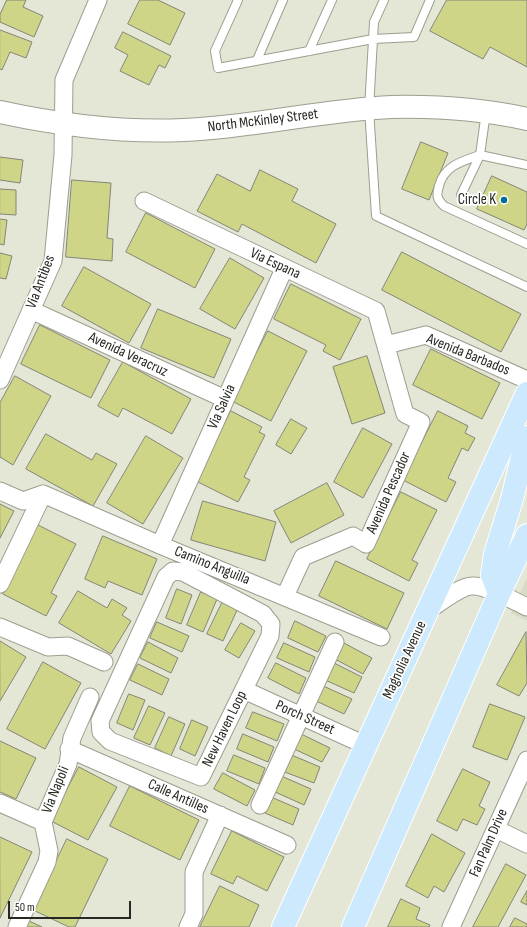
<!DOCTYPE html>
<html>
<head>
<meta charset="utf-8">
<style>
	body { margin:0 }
	#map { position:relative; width:527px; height:927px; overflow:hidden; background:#e4e6d6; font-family:"Sofia Sans Condensed",sans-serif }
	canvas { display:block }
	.scale { position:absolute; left:8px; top:901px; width:123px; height:18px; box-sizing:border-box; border:2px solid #272822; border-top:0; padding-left:5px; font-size:12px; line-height:14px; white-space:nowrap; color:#272822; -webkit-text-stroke:3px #fff; paint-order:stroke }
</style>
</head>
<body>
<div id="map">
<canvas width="527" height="927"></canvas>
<div class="scale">50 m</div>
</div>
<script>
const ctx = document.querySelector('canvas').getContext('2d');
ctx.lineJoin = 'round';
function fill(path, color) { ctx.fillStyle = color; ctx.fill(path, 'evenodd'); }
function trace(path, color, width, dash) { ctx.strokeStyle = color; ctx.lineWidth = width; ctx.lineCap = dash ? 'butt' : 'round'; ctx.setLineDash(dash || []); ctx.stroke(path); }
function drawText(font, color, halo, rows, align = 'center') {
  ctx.font = font + ' "Sofia Sans Condensed",sans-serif'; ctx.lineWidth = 3.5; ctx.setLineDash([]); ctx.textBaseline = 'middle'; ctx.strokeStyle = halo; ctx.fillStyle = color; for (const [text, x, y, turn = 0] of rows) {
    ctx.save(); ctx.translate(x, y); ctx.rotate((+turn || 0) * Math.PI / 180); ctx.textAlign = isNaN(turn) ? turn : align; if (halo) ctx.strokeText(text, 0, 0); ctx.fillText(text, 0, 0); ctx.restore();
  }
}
fill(new Path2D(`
	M527,578V621L511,613Z`), '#d9dbc4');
const building = new Path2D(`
	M7,0H26L23,7L43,16L34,37L0,22V15Z
	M140,0H158L185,13L170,45L128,24Z
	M447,0H527V67L490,47L483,59L430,31Z
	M0,30L32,42L26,58L10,52L2,70L0,69Z
	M123,32L171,56L165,68L159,65L149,85L120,71L128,55L115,48Z
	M421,142L448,153L429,200L402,189Z
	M0,157L23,160L20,183L0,180Z
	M260,170L298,189L292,201L336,224L316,263L242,224L238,232L197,211L217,174L250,191Z
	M492,176L527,192V224L524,230L477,209Z
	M72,180L111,183L107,238L113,239L112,261L66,257Z
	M0,189L16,190V215L0,214Z
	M146,213L215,249L195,288L126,252Z
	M0,219L7,220L4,245L0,244Z
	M402,252L521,314L501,352L382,290Z
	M0,253L12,256L6,279L0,278Z
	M230,258L264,278L235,329L200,309Z
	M84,267L151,304L129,343L62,306Z
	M291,284L361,319L340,360L323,351L326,345L274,319Z
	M158,309L231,339L214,378L141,348Z
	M40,325L110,360L91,398L21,364Z
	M268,331L307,351L271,421L232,401Z
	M431,349L500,383L482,419L413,385Z
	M367,356L385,413L352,424L333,367Z
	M123,362L191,399L172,434L123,408L118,417L98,406Z
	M15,376L51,396L13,465L0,457V403Z
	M231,411L262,427L259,432L265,435L244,477L250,480L238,502L196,481Z
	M438,411L468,426L465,433L475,438L468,451L462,448L448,478L456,482L446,502L403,480Z
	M291,419L307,428L291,454L276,445Z
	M363,428L392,444L363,498L334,482Z
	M46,434L92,460L96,453L117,464L93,506L26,469Z
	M146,436L183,458L143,524L107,503Z
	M327,483L344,515L291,543L274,511Z
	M401,492L437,510L412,560L418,563L409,581L367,559Z
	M203,501L276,522L265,561L191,540Z
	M0,504L14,511L0,538Z
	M38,525L76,544L51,593L57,596L46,616L3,594Z
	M103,536L157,559L142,595L108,581L105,588L85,579Z
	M336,561L404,593L387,629L319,596Z
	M177,589L192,595L181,624L166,618Z
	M78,591L107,608L112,599L127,608L122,615L131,621L111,654L59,623Z
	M201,592L217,599L203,632L187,625Z
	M223,601L238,608L223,641L207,634Z
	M295,621L326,636L318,652L288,638Z
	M157,622L189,636L182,652L150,638Z
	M241,623L255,631L239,658L225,650Z
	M526,632L527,683L519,696L497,685Z
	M0,641L26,657L0,701Z
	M148,642L178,658L171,673L140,658Z
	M342,642L372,658L363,674L333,658Z
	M284,643L315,657L309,672L277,658Z
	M43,662L81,683L45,749L7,729Z
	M332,662L362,677L354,693L323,679Z
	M276,663L306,678L299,694L268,678Z
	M138,664L169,679L162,695L130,680Z
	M321,685L352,699L344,714L314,700Z
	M129,694L145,700L133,730L117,723Z
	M490,704L525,717L507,760L473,747Z
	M149,706L165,713L150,745L134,738Z
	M253,712L284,724L277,741L246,728Z
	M169,717L185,724L171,756L155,748Z
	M192,720L208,727L195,756L180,749Z
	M299,733L330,748L322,762L292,748Z
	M243,734L274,747L268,762L237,749Z
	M0,741L36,758L16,799L0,792Z
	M289,754L320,767L314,783L282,771Z
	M234,755L265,768L259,784L227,771Z
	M79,767L117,787L88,840L51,821Z
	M463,769L490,782L479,806L485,809L477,825L463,819L457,831L437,821Z
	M223,773L255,790L247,806L214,789Z
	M279,775L311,789L304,805L273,791Z
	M130,786L199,820L180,860L110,826Z
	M271,797L299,809L293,825L265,813Z
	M232,831L284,857L267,891L237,876L233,884L211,874Z
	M432,834L465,853L444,892L434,886L428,898L406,886Z
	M0,837L32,852L0,918Z
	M67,839L108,859L75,927H69L33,910Z
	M506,864L526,875L498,927H473Z
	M220,886L259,905L249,927H200Z
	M527,891V905L521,902Z
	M401,899L420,908L416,919L430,925L429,927H388Z
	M515,918L527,924V927H510Z
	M29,921L42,927H26Z`);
fill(building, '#cfd586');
trace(building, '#848577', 1);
const lane = new Path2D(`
	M238,0L215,51L218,68L373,39L414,37L430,0
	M384,0L374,22L369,109L376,216L527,287
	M309,51L332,0
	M257,60L283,0
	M486,112L480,155L527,165
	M461,195L480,155C462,161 444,166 439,186C436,196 437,199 444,206L527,244`);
const street = new Path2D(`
	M144,201L376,311L405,414L421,422L366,544L353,536L303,557L285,596
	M31,310L225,399
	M386,345L426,335L527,380
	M0,380L53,261L63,155L64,80L98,0
	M0,491L23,501L43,494
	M43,494L160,545L381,637
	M160,545L284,269
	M173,571L183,572L263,614L271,624L270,636L201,777L110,741L101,732L100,721L166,577Z
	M0,584L43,494
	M426,612C437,605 460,586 472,586C486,585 514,601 527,607
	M0,627L48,647L68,646L104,662
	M244,690L365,745
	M69,749L287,845
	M0,803L43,822
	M260,805L335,642
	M496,829L527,844
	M17,927L47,862L49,851L43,822L68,764L72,738L90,697
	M188,927L194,914V872L220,815
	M451,927L527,760`);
const secondary = new Path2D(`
	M0,112C60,125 122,133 184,130C253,127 322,110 392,107C438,106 482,109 527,119`);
const primary = new Path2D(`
	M499,594L492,575L495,554L512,499L527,437
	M283,927L527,393
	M353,927L499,594L527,535`);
trace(lane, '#9d9e90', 10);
trace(street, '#9d9e90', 19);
trace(secondary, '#9d9e90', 24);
trace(primary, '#fff', 24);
trace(lane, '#fff', 8);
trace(street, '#fff', 17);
trace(secondary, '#fff', 22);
trace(primary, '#cde9fd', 22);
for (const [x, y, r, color] of [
	[504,200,4,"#046a98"]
]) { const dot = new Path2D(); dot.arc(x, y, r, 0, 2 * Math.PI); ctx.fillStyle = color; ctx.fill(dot); trace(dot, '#fff', 1.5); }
drawText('15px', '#272822', '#fff', [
	["North McKinley Street",263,121,-7],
	["Via Espana",275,264,25],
	["Via Antibes",41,282,-69],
	["Avenida Veracruz",128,355,25],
	["Avenida Barbados",468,355,22],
	["Via Salvia",222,407,-66],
	["Avenida Pescador",389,493,-66],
	["Camino Anguilla",212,566,22],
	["Magnolia Avenue",405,660,-65],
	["Porch Street",305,718,24],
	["New Haven Loop",225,729,-64],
	["Via Napoli",56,790,-68],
	["Calle Antilles",178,797,24],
	["Fan Palm Drive",489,843,-66]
]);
drawText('15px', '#272822', '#fff', [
	["Circle K",496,200]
], 'right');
</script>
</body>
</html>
